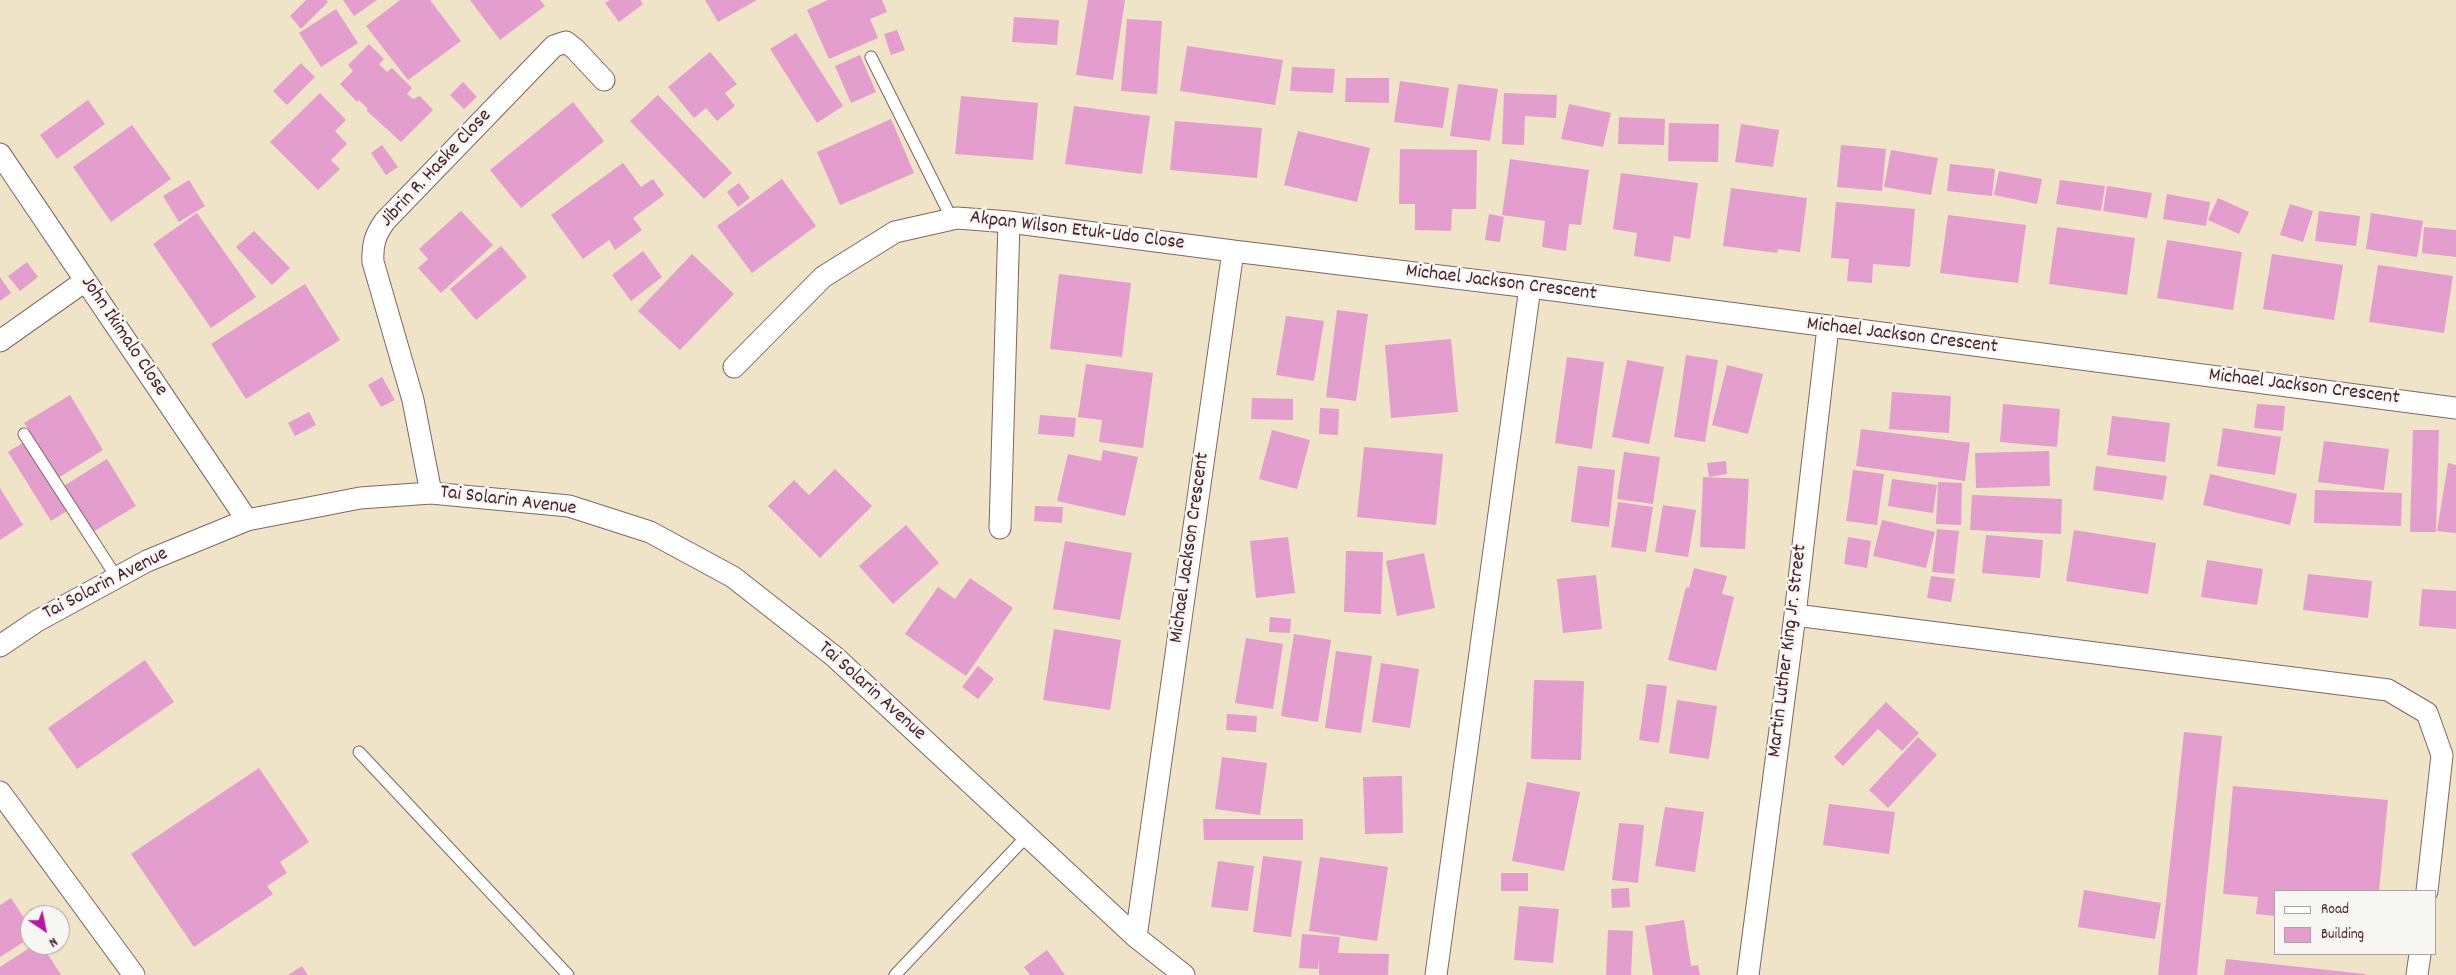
<!DOCTYPE html>
<html>
<head>
<meta charset="utf-8">
<style>
	body { margin:0 }
	#map { position:relative; width:2456px; height:975px; overflow:hidden; background:#efe3c8; font-family:Dekko,sans-serif }
	canvas { display:block }
	.legend { position:absolute; left:2274px; top:890px; width:162px; height:65px; box-sizing:border-box; background:#f6f6f2; border:1px solid #b1a0a2; margin:0; padding:6px 9px; list-style:none; font-size:15px; color:#4a1f2b }
	.legend li { display:flex; align-items:center; gap:10px; height:25px }
	.legend b { width:25px; border:1px solid #b1a0a2 }
	.north { position:absolute; left:20px; top:905px; width:50px; height:50px; box-sizing:border-box; background:#f6f6f2; border:1px solid #b1a0a2; border-radius:50%; rotate:146deg; font-size:14px; font-weight:700; line-height:20px; text-align:center; color:#4a1f2b }
	.north::after { content:''; display:block; margin:auto; width:18px; height:22px; background:#b5179e; clip-path:polygon(50% 0,100% 100%,50% 72%,0 100%) }
</style>
</head>
<body>
<div id="map">
<canvas width="2456" height="975"></canvas>
<ul class="legend">
<li><b style="height:6px;background:#fff"></b>Road</li>
<li><b style="height:14px;background:#e39ece"></b>Building</li>
</ul>
<div class="north">N</div>
</div>
<script>
const ctx = document.querySelector('canvas').getContext('2d');
ctx.lineJoin = 'round';
function fill(path, color) { ctx.fillStyle = color; ctx.fill(path, 'evenodd'); }
function trace(path, color, width, dash) { ctx.strokeStyle = color; ctx.lineWidth = width; ctx.lineCap = dash ? 'butt' : 'round'; ctx.setLineDash(dash || []); ctx.stroke(path); }
function drawText(font, color, halo, rows, align = 'center') {
  ctx.font = font + ' Dekko,sans-serif'; ctx.lineWidth = 5; ctx.setLineDash([]); ctx.textBaseline = 'middle'; ctx.strokeStyle = halo; ctx.fillStyle = color; for (const [text, x, y, turn = 0] of rows) {
    ctx.save(); ctx.translate(x, y); ctx.rotate((+turn || 0) * Math.PI / 180); ctx.textAlign = isNaN(turn) ? turn : align; if (halo) ctx.strokeText(text, 0, 0); ctx.fillText(text, 0, 0); ctx.restore();
  }
}
fill(new Path2D(`
	M306,0H326L328,2L301,29L290,16Z
	M343,0H377L354,16Z
	M400,0H430L461,41L408,80L366,26Z
	M470,0H540L545,6L500,40Z
	M610,0H640L643,4L619,22L605,3Z
	M705,0H757L718,22Z
	M828,0H882L887,12L870,19L878,38L829,59L807,10Z
	M1088,0H1125L1113,80L1076,75Z
	M336,9L358,43L321,67L299,33Z
	M1014,17L1059,20L1057,45L1012,42Z
	M1127,19L1162,21L1157,94L1121,91Z
	M897,30L905,50L891,55L884,34Z
	M796,33L843,106L817,123L770,49Z
	M369,44L384,59L379,64L387,72L392,68L412,88L407,94L413,99L420,96L433,110L401,142L366,110L368,109L359,100L357,102L340,84L353,71L348,65Z
	M1187,46L1283,60L1275,105L1180,91Z
	M710,52L737,84L725,93L735,106L717,121L706,108L694,118L668,87Z
	M860,55L876,92L851,103L835,66Z
	M301,63L315,77L287,105L273,91Z
	M1292,67L1335,69L1333,93L1290,91Z
	M1346,78H1389V103L1345,102Z
	M1400,81L1449,88L1443,128L1394,122Z
	M463,82L477,97L464,109L450,95Z
	M1458,84L1498,89L1490,141L1450,136Z
	M320,93L346,120L335,131L347,144L331,160L340,169L318,190L270,142Z
	M1504,93L1557,95L1556,118L1525,116L1524,145L1502,144Z
	M658,95L732,173L704,199L630,121Z
	M961,96L1038,103L1033,160L955,154Z
	M88,100L105,124L57,159L40,135Z
	M573,102L604,141L521,208L490,170Z
	M1569,104L1611,113L1603,147L1561,139Z
	M1074,106L1150,116L1142,174L1065,164Z
	M1619,117L1665,119L1664,145L1618,144Z
	M891,119L914,173L840,205L817,152Z
	M1175,121L1262,128L1257,178L1170,170Z
	M1669,123L1719,124L1718,162L1668,161Z
	M1741,124L1779,130L1773,167L1735,162Z
	M132,125L171,179L111,222L73,167Z
	M1298,131L1370,148L1357,202L1284,185Z
	M382,145L398,167L386,175L371,153Z
	M1841,145L1886,149L1882,191L1837,187Z
	M1400,149L1477,150L1476,209H1452L1451,231L1415,230V204H1399Z
	M1891,150L1938,158L1931,195L1884,187Z
	M1510,159L1589,170L1581,225L1569,224L1566,251L1542,247L1545,221L1502,215Z
	M623,163L641,187L653,179L664,195L633,218L642,230L615,250L609,240L583,259L551,215Z
	M1950,164L1995,169L1992,196L1947,191Z
	M1999,171L2042,179L2037,204L1994,195Z
	M1621,173L1698,183L1690,239L1674,236L1670,262L1634,256L1637,233L1613,229Z
	M782,179L816,226L752,273L717,226Z
	M189,180L205,206L179,222L163,196Z
	M2060,180L2105,186L2101,211L2056,204Z
	M739,183L750,198L738,207L727,192Z
	M2107,186L2152,193L2147,218L2103,211Z
	M1731,188L1807,198L1800,252L1778,249L1777,253L1723,246Z
	M2167,194L2210,202L2206,226L2163,219Z
	M2218,198L2249,212L2239,234L2208,220Z
	M1836,202L1915,209L1910,267L1873,264L1872,283L1847,281L1849,259L1831,258Z
	M2290,204L2313,211L2303,242L2280,235Z
	M461,211L493,245L441,293L418,268L428,259L419,249Z
	M2319,211L2360,216L2356,246L2315,241Z
	M197,213L256,297L211,328L153,244Z
	M2371,213L2423,221L2417,257L2366,249Z
	M1489,214L1504,217L1500,242L1485,240Z
	M1948,215L2026,225L2018,283L1940,273Z
	M2057,227L2135,238L2127,295L2049,284Z
	M2424,227L2456,230V257L2422,253Z
	M254,231L290,268L272,285L236,247Z
	M2167,240L2242,252L2233,310L2157,298Z
	M501,246L527,277L476,320L450,289Z
	M643,251L662,277L631,301L612,275Z
	M692,254L734,294L680,350L638,311Z
	M2272,254L2343,265L2334,320L2263,309Z
	M27,262L38,277L20,291L8,276Z
	M2378,265L2453,276L2444,333L2369,322Z
	M1059,274L1131,283L1122,357L1050,349Z
	M0,277L11,293L0,301Z
	M305,284L340,340L246,399L211,344Z
	M1337,310L1368,314L1356,401L1326,397Z
	M1286,316L1324,321L1314,381L1276,375Z
	M1451,339L1458,412L1391,418L1385,345Z
	M1686,355L1718,360L1705,442L1674,437Z
	M1567,357L1604,362L1592,449L1555,443Z
	M1627,360L1664,367L1649,444L1612,437Z
	M1086,364L1153,373L1143,448L1099,442L1102,420L1078,417Z
	M1727,365L1763,374L1748,434L1712,425Z
	M382,377L395,400L381,407L368,385Z
	M1892,392L1951,396L1949,433L1889,429Z
	M70,395L103,450L58,478L24,423Z
	M1252,398L1293,399V420L1251,419Z
	M2003,404L2060,409L2057,447L2000,442Z
	M2257,404L2285,406L2283,431L2254,428Z
	M1320,408L1339,409L1338,435L1319,434Z
	M309,412L316,425L295,436L288,423Z
	M1040,415L1076,418L1074,437L1038,434Z
	M2112,416L2170,423L2165,462L2107,455Z
	M2223,428L2281,437L2275,475L2217,466Z
	M1861,429L1970,443L1965,481L1856,466Z
	M1272,430L1310,440L1297,489L1259,479Z
	M2413,430H2439L2436,532H2410Z
	M2324,441L2389,449L2384,490L2318,482Z
	M24,442L67,511L51,521L8,452Z
	M1364,447L1443,454L1436,525L1357,517Z
	M1103,450L1138,457L1125,516L1057,501L1068,454L1101,461Z
	M2049,451L2050,486L1976,488L1975,453Z
	M1624,452L1660,457L1653,504L1617,499Z
	M107,459L136,506L91,533L62,487Z
	M1726,461L1727,474L1709,477L1707,463Z
	M2448,463L2456,465V533L2437,531Z
	M1578,466L1615,470L1609,527L1571,522Z
	M2096,466L2167,476L2163,500L2093,490Z
	M835,469L872,506L820,558L768,506L794,480L809,495Z
	M1853,470L1884,474L1877,525L1846,521Z
	M2210,474L2297,494L2290,525L2203,505Z
	M1703,477L1749,479L1745,549L1700,547Z
	M1892,479L1937,485L1933,513L1888,506Z
	M1938,482L1962,483L1961,525L1936,524Z
	M0,488L23,525L0,540Z
	M2315,490L2402,493L2401,526L2314,523Z
	M1972,495L2062,499L2061,534L1970,530Z
	M1618,502L1653,507L1646,552L1611,547Z
	M1663,505L1696,510L1688,557L1655,552Z
	M1035,506L1063,507L1062,523L1034,521Z
	M1882,520L1935,532L1926,568L1873,556Z
	M906,525L939,563L893,604L859,566Z
	M1937,529L1959,531L1954,574L1932,572Z
	M2074,530L2156,543L2148,594L2066,581Z
	M1986,535L2043,540L2040,578L1982,573Z
	M1288,537L1295,593L1256,598L1250,541Z
	M1848,537L1871,541L1867,568L1844,564Z
	M1065,541L1132,553L1120,620L1053,609Z
	M1346,551L1383,552L1381,614L1344,612Z
	M1424,553L1435,608L1397,616L1386,561Z
	M2207,560L2263,569L2257,605L2201,597Z
	M1694,568L1727,576L1722,594L1734,597L1716,671L1668,660L1686,587L1689,588Z
	M2308,574L2372,581L2368,618L2303,610Z
	M1596,575L1602,629L1563,633L1557,579Z
	M1931,576L1955,579L1951,602L1927,598Z
	M970,578L1013,608L966,676L905,634L938,587L955,599Z
	M2422,589L2456,591V629L2419,626Z
	M1270,617L1291,619L1290,633L1269,632Z
	M1054,629L1121,640L1110,710L1043,700Z
	M1294,634L1331,640L1318,722L1281,716Z
	M1246,638L1283,644L1273,709L1235,703Z
	M1336,651L1372,656L1361,733L1325,728Z
	M145,660L174,702L77,769L48,728Z
	M1381,663L1419,669L1410,728L1372,722Z
	M978,666L994,679L978,699L962,687Z
	M1534,680L1584,681L1581,760L1531,759Z
	M1647,684L1667,686L1659,743L1639,740Z
	M1677,700L1717,706L1709,759L1669,753Z
	M1886,702L1919,733L1902,751L1878,729L1843,766L1834,757Z
	M1227,714L1257,716L1256,732L1226,730Z
	M2184,732L2222,736L2197,975H2158Z
	M1918,737L1937,755L1888,808L1869,790Z
	M1222,757L1267,763L1260,815L1215,809Z
	M259,768L309,842L280,862L287,873L267,886L273,894L194,947L131,854Z
	M1402,776L1403,833L1365,834L1363,777Z
	M1527,782L1580,792L1564,871L1512,861Z
	M2233,786L2388,800L2379,891H2275V916L2256,914L2258,897L2223,894Z
	M1829,804L1895,812L1889,854L1823,845Z
	M1665,807L1704,812L1695,872L1655,866Z
	M1203,819H1303V840H1204Z
	M1619,823L1644,825L1638,883L1612,880Z
	M1263,856L1302,861L1291,937L1253,932Z
	M1320,857L1388,867L1377,941L1309,931Z
	M1218,861L1254,866L1248,911L1211,907Z
	M1501,873H1528V891H1501Z
	M1629,888L1630,907L1612,908L1611,889Z
	M2084,890L2161,903L2155,939L2078,927Z
	M11,898L30,927V938L0,957V905Z
	M1519,906L1559,909L1553,963L1514,960Z
	M1684,920L1691,966L1698,965L1700,975H1653L1645,926Z
	M1608,930L1633,931L1631,975H1606Z
	M1302,934L1340,937L1338,953L1389,954L1388,975H1319V958L1318,969L1299,968Z
	M34,945H42L61,975H0V967Z
	M1047,950L1065,975H1030L1024,967Z
	M2226,959L2365,974V975H2224Z
	M302,966L308,975H288Z`), '#e39ece');
const lane = new Path2D(`
	M871,57L952,219
	M24,434L117,578
	M359,752L568,975
	M895,975L1028,835`);
const street = new Path2D(`
	M0,154L247,520
	M0,341L85,281
	M734,367L823,277L895,232L957,218L1009,222L1233,251
	M431,493L413,400L373,262C372,245 375,235 385,221L554,46L566,42L575,49L604,80
	M1000,528L1009,222
	M1795,615L2388,690L2427,713L2442,755L2427,891
	M0,646L37,621L147,561L247,520L360,498L431,493L569,506L650,532L733,577L835,657L1136,937L1184,975
	M0,792L134,975
	M1136,937L1233,251L1530,287L2456,408
	M1436,975L1530,287
	M1748,975L1795,615L1828,327
	M2417,975L2420,954`);
trace(lane, '#846462', 13);
trace(street, '#846462', 23);
trace(lane, '#fff', 11);
trace(street, '#fff', 21);
drawText('20px', '#4a1f2b', '#f6f6f2', [
	["Jibrin R. Haske Close",437,169,-47],
	["Akpan Wilson Etuk-Udo Close",1077,232,7],
	["Michael Jackson Crescent",1501,284,7],
	["John Ikimalo Close",123,337,56],
	["Michael Jackson Crescent",1902,337,7],
	["Michael Jackson Crescent",2304,388,7],
	["Tai Solarin Avenue",508,502,7],
	["Michael Jackson Crescent",1191,548,-82],
	["Tai Solarin Avenue",106,585,-27],
	["Martin Luther King Jr. Street",1789,651,-83],
	["Tai Solarin Avenue",871,692,42]
]);
</script>
</body>
</html>
